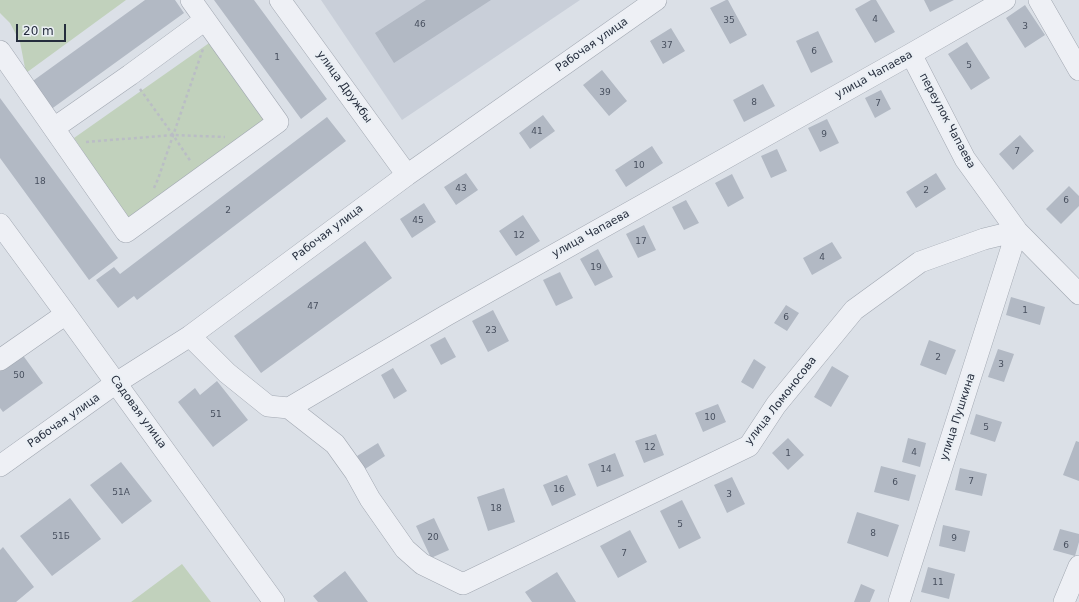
<!DOCTYPE html>
<html>
<head>
<meta charset="utf-8">
<style>
	body { margin:0 }
	#map { position:relative; width:1079px; height:602px; overflow:hidden; background:#dbe0e7; font-family:"DejaVu Sans",sans-serif }
	canvas { display:block }
	.scale { position:absolute; left:16px; top:24px; width:50px; height:18px; box-sizing:border-box; border:2px solid #252d3d; border-top:0; padding-left:5px; font-size:12px; line-height:14px; white-space:nowrap; color:#252d3d; -webkit-text-stroke:3px #eaeff4; paint-order:stroke }
</style>
</head>
<body>
<div id="map">
<canvas width="1079" height="602"></canvas>
<div class="scale">20 m</div>
</div>
<script>
const ctx = document.querySelector('canvas').getContext('2d');
ctx.lineJoin = 'round';
function fill(path, color) { ctx.fillStyle = color; ctx.fill(path, 'evenodd'); }
function trace(path, color, width, dash) { ctx.strokeStyle = color; ctx.lineWidth = width; ctx.lineCap = dash ? 'butt' : 'round'; ctx.setLineDash(dash || []); ctx.stroke(path); }
function drawText(font, color, halo, rows, align = 'center') {
  ctx.font = font + ' "DejaVu Sans",sans-serif'; ctx.lineWidth = 4; ctx.setLineDash([]); ctx.textBaseline = 'middle'; ctx.strokeStyle = halo; ctx.fillStyle = color; for (const [text, x, y, turn = 0] of rows) {
    ctx.save(); ctx.translate(x, y); ctx.rotate((+turn || 0) * Math.PI / 180); ctx.textAlign = isNaN(turn) ? turn : align; if (halo) ctx.strokeText(text, 0, 0); ctx.fillText(text, 0, 0); ctx.restore();
  }
}
fill(new Path2D(`
	M321,0H580L402,120Z`), '#c9cfd9');
fill(new Path2D(`
	M0,0H126L26,73L20,42L10,23L0,13Z
	M212,41L267,123L131,223L74,138Z
	M182,564L211,602H131Z`), '#c1d1bc');
fill(new Path2D(`
	M145,0H175L184,13L50,110L30,83Z
	M214,0H254L327,99L301,119Z
	M426,0H491L394,63L375,33Z
	M726,0H728L747,35L730,44L710,8Z
	M871,0H876L895,32L875,43L855,9Z
	M924,0H954L930,12Z
	M1025,5L1045,35L1025,48L1006,18Z
	M671,28L685,51L663,64L650,41Z
	M818,31L833,62L811,73L796,41Z
	M967,42L990,78L971,90L948,54Z
	M602,70L627,101L609,116L583,85Z
	M763,84L775,106L744,122L733,100Z
	M881,90L891,109L875,118L865,98Z
	M0,98L118,258L89,280L0,158Z
	M543,115L555,131L530,149L519,133Z
	M327,117L346,141L137,300L134,296L118,308L96,280L114,267L120,274Z
	M827,119L839,143L820,152L808,128Z
	M1020,135L1034,151L1013,170L999,154Z
	M652,146L663,163L626,187L615,170Z
	M777,149L787,171L771,178L761,156Z
	M466,173L478,190L456,205L444,187Z
	M936,173L946,189L916,208L906,192Z
	M732,174L744,198L728,207L715,183Z
	M1069,186L1079,196V206L1061,224L1046,209Z
	M686,200L699,223L684,230L672,207Z
	M424,203L436,222L412,238L400,219Z
	M523,215L540,241L516,256L499,231Z
	M644,225L656,250L638,258L626,234Z
	M365,241L392,278L261,373L234,336Z
	M832,242L842,258L812,275L803,258Z
	M598,249L613,277L595,286L580,259Z
	M560,272L573,298L556,306L543,280Z
	M1011,297L1045,307L1040,325L1006,315Z
	M786,305L799,313L787,331L774,323Z
	M493,310L509,341L488,352L472,321Z
	M445,337L456,357L441,365L430,345Z
	M929,340L956,350L946,375L920,365Z
	M998,349L1014,354L1004,382L988,377Z
	M22,354L43,383L3,412L0,408V369Z
	M754,359L766,367L753,389L741,382Z
	M832,366L849,376L831,407L814,397Z
	M393,368L407,391L394,399L381,375Z
	M217,381L248,420L213,447L178,402L195,388L200,395Z
	M718,404L726,422L703,432L695,413Z
	M976,414L1002,422L995,442L970,434Z
	M656,434L664,455L644,463L635,441Z
	M788,438L804,455L788,470L772,453Z
	M908,438L926,443L920,467L902,462Z
	M1076,441L1079,442V481L1063,475Z
	M378,443L385,456L365,469L357,456Z
	M615,453L624,476L597,487L588,464Z
	M121,462L152,501L122,524L90,485Z
	M881,466L916,475L909,501L874,492Z
	M960,468L987,474L982,496L955,490Z
	M567,475L576,495L552,506L543,485Z
	M732,477L745,504L727,513L714,485Z
	M504,488L515,522L488,531L477,497Z
	M70,498L101,539L52,576L20,536Z
	M682,500L701,538L679,549L660,511Z
	M857,512L899,525L888,557L847,543Z
	M434,518L449,550L431,558L416,526Z
	M943,525L970,531L965,552L939,546Z
	M1060,529L1079,534V542L1075,556L1053,550Z
	M630,530L647,562L618,578L600,546Z
	M3,547L34,587L16,602H0V550Z
	M928,567L955,574L949,599L921,592Z
	M345,571L368,602H318L313,596Z
	M557,572L576,602H532L525,592Z
	M861,584L875,590L870,602H854Z`), '#b2b9c4');
const minor = new Path2D(`
	M280,0L407,175
	M1039,0L1079,70
	M0,51L126,232L278,122L191,0
	M911,54L965,159L1017,231L1079,294
	M54,128L130,75L205,20
	M0,224L66,314L274,602
	M190,336L227,373L268,406L289,408L447,315L911,54L1005,0
	M0,360L66,314
	M289,408L335,444L355,472L370,499L405,549L422,564L463,584L749,446L776,405L854,310L920,262L984,239L1017,231
	M0,466L116,383L190,336L407,175L656,0
	M899,602L1017,231
	M1064,602L1079,566`);
trace(minor, '#a1a7b1', 22);
trace(new Path2D(`
	M140,89L173,135L191,162
	M86,142L173,135L225,137
	M154,188L158,179L203,49`), '#babdc5', 2.5, [3, 3]);
trace(minor, '#eef0f5', 21);
drawText('9px', '#48505f', null, [
	["4",875,20],
	["35",729,21],
	["46",420,25],
	["3",1025,27],
	["37",667,46],
	["6",814,52],
	["1",277,58],
	["5",969,66],
	["39",605,93],
	["8",754,103],
	["7",878,104],
	["41",537,132],
	["9",824,135],
	["7",1017,152],
	["10",639,166],
	["18",40,182],
	["43",461,189],
	["2",926,191],
	["6",1066,201],
	["2",228,211],
	["45",418,221],
	["12",519,236],
	["17",641,242],
	["4",822,258],
	["19",596,268],
	["47",313,307],
	["1",1025,311],
	["6",786,318],
	["23",491,331],
	["2",938,358],
	["3",1001,365],
	["50",19,376],
	["51",216,415],
	["10",710,418],
	["5",986,428],
	["12",650,448],
	["4",914,453],
	["1",788,454],
	["14",606,470],
	["7",971,482],
	["6",895,483],
	["16",559,490],
	["51А",121,493],
	["3",729,495],
	["18",496,509],
	["5",680,525],
	["8",873,534],
	["51Б",61,537],
	["20",433,538],
	["9",954,539],
	["6",1066,546],
	["7",624,554],
	["11",938,583]
]);
drawText('11px', '#252d3d', '#eaeff4', [
	["Рабочая улица",592,45,-35],
	["улица Чапаева",874,75,-29],
	["улица Дружбы",344,87,54],
	["переулок Чапаева",947,121,62],
	["Рабочая улица",328,233,-37],
	["улица Чапаева",591,234,-29],
	["улица Ломоносова",781,401,-52],
	["Садовая улица",138,412,54],
	["улица Пушкина",958,417,-72],
	["Рабочая улица",64,421,-35]
]);
</script>
</body>
</html>
